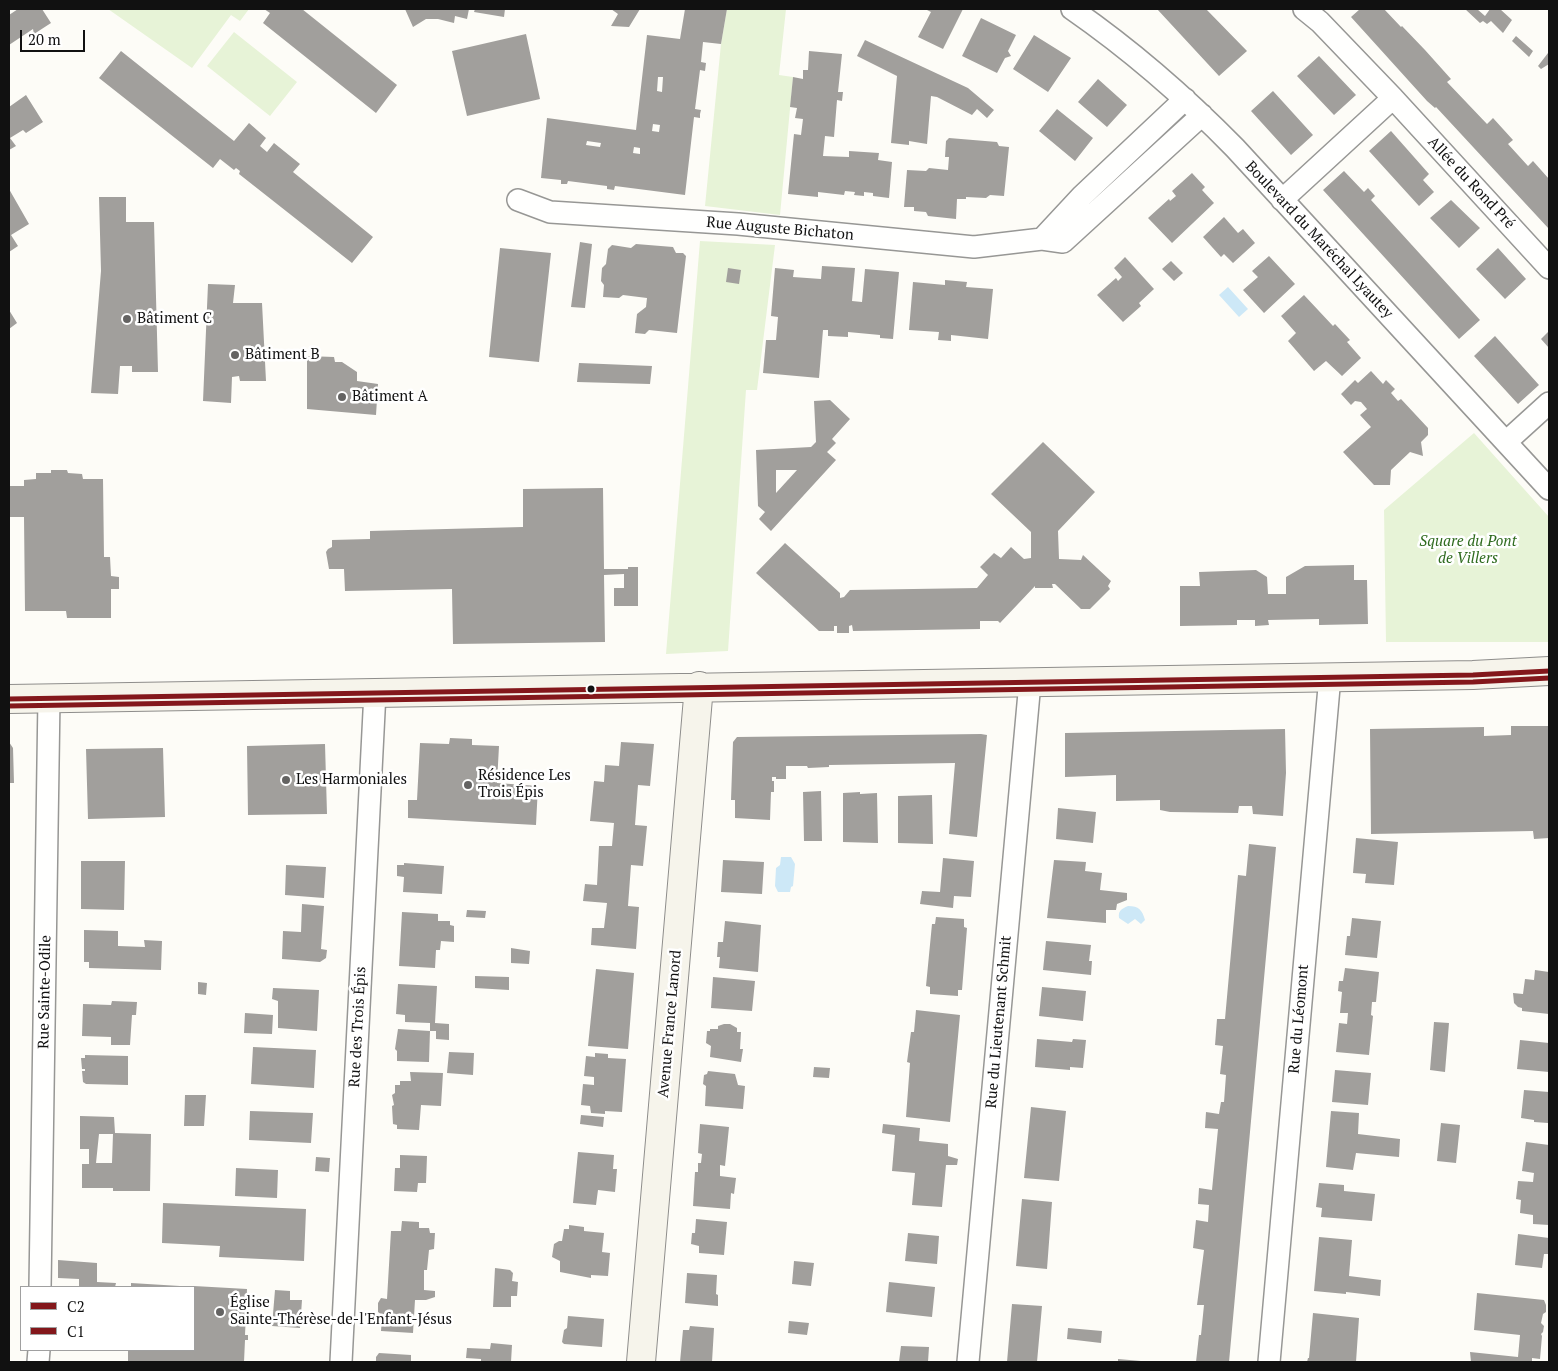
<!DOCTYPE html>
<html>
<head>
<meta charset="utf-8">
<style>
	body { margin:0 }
	#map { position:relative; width:1558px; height:1371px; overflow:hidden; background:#fdfcf7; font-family:"PT Serif",serif }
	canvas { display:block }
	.frame { position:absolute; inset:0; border:10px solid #111; pointer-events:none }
	.legend { position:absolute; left:20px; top:1286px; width:175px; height:65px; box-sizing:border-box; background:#fff; border:1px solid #a0a0a0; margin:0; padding:6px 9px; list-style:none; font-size:15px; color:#111 }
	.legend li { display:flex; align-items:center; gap:10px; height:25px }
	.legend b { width:25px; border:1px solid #a0a0a0 }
	.scale { position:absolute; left:20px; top:30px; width:65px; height:22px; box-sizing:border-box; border:2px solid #111; border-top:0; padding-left:6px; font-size:15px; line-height:18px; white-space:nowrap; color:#111; -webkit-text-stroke:4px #fff; paint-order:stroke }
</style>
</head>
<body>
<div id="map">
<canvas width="1558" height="1371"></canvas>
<div class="frame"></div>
<ul class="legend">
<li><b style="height:6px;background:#83171b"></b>C2</li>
<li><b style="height:6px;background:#83171b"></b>C1</li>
</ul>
<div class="scale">20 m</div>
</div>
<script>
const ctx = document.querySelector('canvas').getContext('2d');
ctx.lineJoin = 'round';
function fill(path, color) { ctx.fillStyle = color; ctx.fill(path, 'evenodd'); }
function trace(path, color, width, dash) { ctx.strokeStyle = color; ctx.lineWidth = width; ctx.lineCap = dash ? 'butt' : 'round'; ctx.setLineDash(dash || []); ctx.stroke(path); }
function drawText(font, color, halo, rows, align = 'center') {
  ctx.font = font + ' "PT Serif",serif'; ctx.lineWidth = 5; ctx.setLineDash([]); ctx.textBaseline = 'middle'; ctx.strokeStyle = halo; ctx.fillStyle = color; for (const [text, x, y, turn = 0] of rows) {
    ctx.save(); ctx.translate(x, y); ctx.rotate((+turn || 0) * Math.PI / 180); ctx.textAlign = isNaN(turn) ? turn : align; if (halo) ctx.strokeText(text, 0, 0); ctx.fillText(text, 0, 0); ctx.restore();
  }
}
fill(new Path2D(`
	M108,9H249L240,21L231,15L192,68Z
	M727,9H786L779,75L793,77L780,215L705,206L721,44Z
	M234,32L297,82L270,116L207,66Z
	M700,241L775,245L757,390H746L728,651L666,654Z
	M1474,433L1549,517V642H1386L1384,510Z`), '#e7f3d7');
fill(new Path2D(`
	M1228,287L1248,309L1239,317L1219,295Z
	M781,857H791L795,864L793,886L791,887L790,892H778L775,886L776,868L780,865Z
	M1128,906C1139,906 1142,910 1145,920L1141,924L1135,919L1128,924L1119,918C1118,911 1121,909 1128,906Z`), '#cde8f7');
fill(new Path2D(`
	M18,9H42L51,23L34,34L33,29L9,45V15Z
	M264,9H302L397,85L376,113L263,23L270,13Z
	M405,9H469L467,19L455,16L454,23L438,19H426L413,27Z
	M475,9H505L504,17L474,12Z
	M611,9H640L629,27L611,26L618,14Z
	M685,9H727L721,44L703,42L701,62L706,63L705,71L700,70L695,109L701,110L700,114V118L694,117L685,195L615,186L614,190L607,189V186L568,181L567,184H561V180L541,178L547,118L636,130L647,35L680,39ZM658,77H663L662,92L657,91ZM653,124L660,125L659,132L652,131ZM587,141L601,143L600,147L586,145ZM634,147L640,148V154L633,153Z
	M925,9H963L943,49L918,37L931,12Z
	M1157,9H1206L1247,51L1219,76Z
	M1360,9H1384L1401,27L1402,26L1425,50L1451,79L1447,82L1487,124L1493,118L1513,140L1508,144L1528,166L1533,161L1549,179V229L1436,107L1435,108L1427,101L1351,17Z
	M1465,9H1477L1485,16L1490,9H1500L1512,20L1503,33L1491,21L1487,24L1483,21L1480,23Z
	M981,18L1016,35L1008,51L1011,56L1005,58L997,73L962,56Z
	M526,34L540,99L467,116L452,51Z
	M1034,35L1071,58L1048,92L1013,69Z
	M1516,36L1533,51L1529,57L1512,41Z
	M865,40L968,88L994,110L987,118L977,109L972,115L937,97L931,96L927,144L909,141V145L891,143L897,76L857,56Z
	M121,51L234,141L249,123L266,138L260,146L267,152L274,143L300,164L293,172L373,237L352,263L239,174L240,171L236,168L234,170L220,159L213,168L99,78Z
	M809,51L842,54L838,92H843L842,101L837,100L834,137L825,136L823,156L849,157V151L879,153L878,160L892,162L889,198L873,196V193L864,192V196L854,195L855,192L845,191L844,195L818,192V197L788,194L794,134L801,135L803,119L795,118L797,108L790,107L793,77L803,79V70H808Z
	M1548,53L1549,64L1541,69L1538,66Z
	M1319,56L1356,95L1334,115L1297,76Z
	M1098,79L1127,105L1107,127L1078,102Z
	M1273,91L1313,135L1291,155L1251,111Z
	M26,95L43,122L26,133L23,130L10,138L16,146L9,150V107Z
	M1057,109L1093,138L1075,161L1039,131Z
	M1391,131L1429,174L1423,180L1434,192L1419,206L1369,151Z
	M949,138L997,142L999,146L1009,147L1004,196L990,195L986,198L966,197V199H957L956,219L928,216L926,212L914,211V207H904L907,170L926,171L929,168L948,170L949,157H945L946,141Z
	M1344,171L1364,192L1368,188L1375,196L1371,200L1480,320L1459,339L1323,190Z
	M1192,173L1205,187L1202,190L1214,203L1172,243L1148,218L1169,199L1170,201L1176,196L1172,191Z
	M9,189L29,224L11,235L18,246L9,252Z
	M99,197H126V222H154L158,372H132V366H120L118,394L91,393L101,271Z
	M1451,200L1480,228L1459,248L1430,218Z
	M1224,217L1238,233L1243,229L1255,243L1233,263L1224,254L1221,257L1203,237Z
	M580,242L592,244L585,308L571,307Z
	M636,244L673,247L676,253H683L686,256L677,333L649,330L645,334L635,333L637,314L646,307L647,298L623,295L619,298L603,297L604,285L601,281L602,268L606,264L608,249L612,245L631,248Z
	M500,248L551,253L539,362L489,357Z
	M1498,248L1526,279L1505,299L1476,269Z
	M1269,256L1295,284L1264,313L1243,290L1258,277L1252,271Z
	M1125,257L1154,289L1139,303L1141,306L1123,322L1097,295L1116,278L1118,281L1122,277L1114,268Z
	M1171,261L1183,273L1174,281L1162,269Z
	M822,266L855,268L852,301L862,302L865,269L899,272L893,339L880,338V335L848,332V337L828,336V330H823L819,378L763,373L766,340H776L778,317L771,316L775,268L794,270L793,277L821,279Z
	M728,268L741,270L739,284L726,282Z
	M945,280L967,282L966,287L993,289L988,339L951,335V341L938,340L939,332L909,330L913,282L945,285Z
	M208,284L235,285L233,303H262L266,381H240L239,376L232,377L231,403L203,401Z
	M1304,295L1333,326L1335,324L1350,340L1347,342L1361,358L1342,376L1326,361L1314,371L1288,341L1296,333L1281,316Z
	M9,310L17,323L9,329Z
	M1549,331V348L1541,339Z
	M1495,336L1539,385L1518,404L1474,356Z
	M307,356L334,357L335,362H342L357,372V381L378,384L376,415L307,409Z
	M579,363L652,366L650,384L577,382Z
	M1371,371L1383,384L1386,380L1395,389L1391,393L1398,401L1401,399L1428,428V435L1421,442L1423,456L1410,452L1391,470L1390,485H1374L1343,452L1371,427L1360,415L1367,409L1361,402L1355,401L1351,405L1341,394L1355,380L1358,383Z
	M830,400L850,419L832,439L836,443L827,452L836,460L771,531L759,519L765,512L758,506L756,450L811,447L816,442L814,401ZM776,470H797L776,493Z
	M1043,442L1095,492L1058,531L1059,559L1081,560L1083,555L1111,581L1108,586L1110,589L1090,609H1081L1055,584H1052L1053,588H1035V586L1000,623L998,621H980V629L853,631L852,625L849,626V633H837V626H834V631H819L756,573L785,543L840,593V598L844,597L850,590L977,588L988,575L980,567L994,553L1001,558L1011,547L1024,559L1031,558V532L991,494Z
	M51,470H67L68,473L82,474L83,479H103L104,557H110L111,576L119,577V589H111V618H67L66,611H25L24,517H9V486H24V480L36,479V473H51Z
	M603,488L604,569H628V567H638V606H614V588H624V574L604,575L605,642L453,644L452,589L345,591L344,569H329L326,552L328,549L332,547V540L370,539V531L523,527V489Z
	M1354,565V580H1367L1368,624L1319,625V619L1268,620L1269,625L1255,626V620H1237V625L1180,626V586H1200L1199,572L1256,570L1267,577L1268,594H1286V577L1305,566Z
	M1511,726H1549V838L1534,839L1533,831L1371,834L1370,729L1484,727V736L1511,735Z
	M1285,729L1286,773L1283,816L1253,814L1252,806H1239L1238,813L1170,812L1160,810V800L1116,801V775L1065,777V733Z
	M981,734L987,735L977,837L949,834L955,763L829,765V767L808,768L807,766H786V779H776V777H772V781H774V792H771L770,820L735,818V800H731L733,742L737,737Z
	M450,738L472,739V745L499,746L497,783L538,786L536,825L408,818V800H417L420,743L449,744Z
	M9,742L13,748L14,783H9Z
	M621,742L654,744L650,786L638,785L635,825L647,826L643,866L631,865L628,906L639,907L636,949L591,945L592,928H604L607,903L583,901L585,884L597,885L599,846H612L614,823L590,821L594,781L604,782L605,765L619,766Z
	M325,744L327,814L248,815L247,746Z
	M163,748L165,817L88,819L86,749Z
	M821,791L822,841H804L803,792Z
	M860,792V794L877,793L878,843L843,842V793Z
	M932,795L933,844L898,843V796Z
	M1058,808L1096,812L1093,843L1056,839Z
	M1356,838L1398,842L1394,885L1365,883L1366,874L1353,873Z
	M1249,844L1276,847L1229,1362H1196L1199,1335H1201L1204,1305H1197L1204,1250L1193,1248L1196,1220L1208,1222L1209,1205L1198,1204L1199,1188L1212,1190L1218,1129L1205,1128L1206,1112L1219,1114L1221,1102H1224L1226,1075L1220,1074L1223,1046L1215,1045L1217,1019H1225L1238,875L1246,876Z
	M943,858L974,861L971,897L954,896L953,908L920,904L922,891L940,892Z
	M723,860L764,862L762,894L721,892Z
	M1054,860L1086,862L1085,871L1102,873L1100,890L1127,893V900L1117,904L1116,910H1106V923L1047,918Z
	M81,861H125L124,910L81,909Z
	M404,863L444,866L442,894L403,892L404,877L397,876V865H404Z
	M286,865L326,867L324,898L285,895Z
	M302,904L324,906L321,949L327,950L326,958L320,962L282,959L283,931L301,932Z
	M467,910L486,911L485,918L466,917Z
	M402,912L438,914V921H450V925L454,926V942L441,941L440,950H436L435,968L399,966Z
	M936,917L964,919V927L967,928L962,990H958V996L930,994V987L926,986L932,924H935Z
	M1352,918L1381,921L1377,958L1345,955L1347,936H1350Z
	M725,921L761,925L758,972L719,968L720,957H717L718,942H723Z
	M84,930L118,931V946L145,947L144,940L162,941L161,970L89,968V962H84Z
	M1046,941L1091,945L1089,961H1092L1091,975L1043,970Z
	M511,948L530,951L529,964L511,963Z
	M1345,968L1379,972L1376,1002H1372L1371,1015L1373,1016L1369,1055L1336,1052L1339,1023L1347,1024L1348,1013H1340L1342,992L1338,991L1339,981H1343Z
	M596,969L634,973L628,1049L588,1046Z
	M1535,970L1549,972V1014L1522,1011V1008L1518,1007L1514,1003L1513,993L1523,994L1525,979L1534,980Z
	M475,976L509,977V990L475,988Z
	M713,977L755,981L752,1011L711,1008Z
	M198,982L207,983L206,995L198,994Z
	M398,984L437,986L435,1023L449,1024V1040L436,1039V1031H430L429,1062L397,1061V1051L395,1049L398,1029L430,1031V1023L405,1022V1015L396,1014Z
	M1042,987L1086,991L1083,1021L1039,1016Z
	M273,988L319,990L317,1031L278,1028V1001L272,999Z
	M112,1001L137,1002L136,1015H132L130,1045H111V1037L82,1036L83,1004L111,1005Z
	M916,1010L960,1015L950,1122L906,1117L910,1063L907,1062L911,1032H914Z
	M245,1013L273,1015L272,1034L244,1033Z
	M1434,1022L1449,1023L1445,1072L1430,1070Z
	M724,1024H730L737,1028V1032H741L740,1049H743L741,1062L710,1057L711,1046L706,1043L707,1031H710V1029H718V1026Z
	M1037,1039L1072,1042L1073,1039L1086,1040L1083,1068L1070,1067V1070L1035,1067Z
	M1520,1040L1549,1043V1072L1517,1069Z
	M253,1047L316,1050L314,1088L251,1084Z
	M449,1052L474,1053L473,1075L447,1073Z
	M595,1053L608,1054V1058L626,1059L622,1112L605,1111V1114L591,1113L590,1106L581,1105L583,1084L594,1085V1077L584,1076L586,1056L595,1057Z
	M85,1055L128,1056V1085L86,1084L83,1082L82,1071H85V1069H82L81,1058H85Z
	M814,1067L830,1068L829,1078L813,1077Z
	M1335,1070L1371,1073L1368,1105L1332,1102Z
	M708,1071L735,1074L738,1085L745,1086L743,1109L705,1106L706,1086L703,1084L704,1075L707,1074Z
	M410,1072L443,1073L441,1106L421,1105L419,1130L397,1129V1125L393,1124L392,1106L394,1105L392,1095L395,1093V1085H400V1081H411Z
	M1524,1090L1549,1092L1548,1123L1534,1122V1120L1521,1118Z
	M185,1095H206L204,1126H184Z
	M1031,1107L1066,1111L1059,1181L1024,1178Z
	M250,1111L313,1113L311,1143L249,1140Z
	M1331,1111L1359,1113L1358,1134L1400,1139L1399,1157L1356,1153L1353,1170L1326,1167Z
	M581,1115L604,1117L603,1127L580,1124Z
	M80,1116L114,1117L115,1133L151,1134L150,1191H113V1188H82V1164H89V1149H80ZM99,1134H113L112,1163H96Z
	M1441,1123L1460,1125L1456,1163L1437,1161Z
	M700,1124L729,1127L725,1166L720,1165V1176L736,1178L734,1194L731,1193L730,1209L693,1206L695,1172H698V1163H701L702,1154L698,1153Z
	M883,1124L920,1128L919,1141L948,1144V1156L958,1159L957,1165H946L942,1207L912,1205L915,1173L892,1171L895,1135L882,1133Z
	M1526,1142L1549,1145V1225L1533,1224V1215L1520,1213L1521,1200L1516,1199L1518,1181L1533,1182L1534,1173L1522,1171Z
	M578,1152L614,1155L613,1169H617L615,1192L598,1190L596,1205L573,1203Z
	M400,1155L427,1156L426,1183H418L417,1192L394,1191L395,1168H400Z
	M316,1157L330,1158L329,1172L315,1171Z
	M236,1168L278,1170L277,1198L235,1196Z
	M1319,1183L1344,1185V1191L1375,1194L1372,1221L1321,1217L1322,1208L1316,1207Z
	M1022,1199L1052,1202L1047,1269L1016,1266Z
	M163,1203L306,1209L304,1261L219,1257L220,1246L162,1243Z
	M696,1219L727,1222L724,1255L699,1253V1246L691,1244L692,1233H695Z
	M402,1221L419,1222V1228H429L430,1233H435L434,1249L429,1250L427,1270H424V1290L435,1291V1297L426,1300H415L413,1333L381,1331L382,1315L378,1312V1303L381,1298L387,1299L391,1231H401Z
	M569,1225L584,1227V1231L604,1233L602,1252L610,1253L608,1276L591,1275V1278L560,1272V1261L552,1257L554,1244L559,1241H562L564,1229H569Z
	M908,1233L939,1236L937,1264L905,1261Z
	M1518,1234L1549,1238V1254H1544L1542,1268L1515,1265Z
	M1319,1237L1352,1240L1349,1276L1381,1280L1380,1296L1346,1292V1294L1314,1291Z
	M58,1260L97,1263V1282L116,1283L115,1287H79V1279L58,1278Z
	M794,1261L814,1263L811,1286L792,1284Z
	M495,1268L510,1270L513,1273L512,1281L518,1282L517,1296H511V1307H493Z
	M687,1273L717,1275L716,1294L718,1295V1306L685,1303Z
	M889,1282L935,1287L932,1317L886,1312Z
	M131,1283L180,1286V1287H131Z
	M194,1286L247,1289L245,1335H248V1340H245L244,1362H128V1350H194Z
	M275,1290L290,1291V1300H302L300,1328L272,1326Z
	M1477,1293L1544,1300L1546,1305V1312L1543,1314L1541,1323L1544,1326L1543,1332L1541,1334L1542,1336L1540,1359L1532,1358V1362H1471L1470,1352L1518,1357L1520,1335L1474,1330Z
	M1012,1304L1042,1306L1037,1362H1007Z
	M1313,1313L1359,1318L1356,1362H1307L1308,1358H1309Z
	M568,1316L604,1319L602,1347L564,1344L562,1342L564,1330L567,1328Z
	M789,1321L809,1323L807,1335L788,1333Z
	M690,1326L714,1328L712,1362H680L683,1330H689Z
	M1068,1328L1102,1331L1101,1343L1067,1339Z
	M491,1343L512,1345L511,1362H481V1359L466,1358L467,1348L490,1349Z
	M901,1346L929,1347L928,1362H899Z
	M379,1353L411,1355V1362H376V1357Z
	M1118,1359L1141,1361V1362H1118Z`), '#a19f9c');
const street = new Path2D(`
	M1072,9C1131,50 1184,96 1235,148L1549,489
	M1304,9L1320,22L1393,98L1549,268
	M518,200L550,212L738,224L974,247L1042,239L1063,242L1202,115
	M1282,200L1393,98
	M1042,239L1082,196L1185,99
	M1506,442L1549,403
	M40,1287L49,698
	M38,1362L39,1350
	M341,1362L375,692
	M968,1362L1030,682
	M1269,1362L1330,676`);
const secondary = new Path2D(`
	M9,699L1473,675L1549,671
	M641,1362L699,686`);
trace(street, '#979795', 24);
trace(secondary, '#8e8d8b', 30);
trace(street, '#fffffe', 21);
trace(secondary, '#f6f4eb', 28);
trace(new Path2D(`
	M9,699L1473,675L1549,671`), '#83171b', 5);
trace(new Path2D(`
	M9,706L1473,682L1549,678`), '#83171b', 5);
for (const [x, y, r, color] of [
	[127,319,5,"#646362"],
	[235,355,5,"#646362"],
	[342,397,5,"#646362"],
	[591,689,4.5,"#111"],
	[286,780,5,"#646362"],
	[468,785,5,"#646362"],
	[220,1312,5,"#646362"]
]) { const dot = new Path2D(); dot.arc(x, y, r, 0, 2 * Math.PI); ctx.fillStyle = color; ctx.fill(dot); trace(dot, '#fff', 2); }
drawText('15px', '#111', '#fff', [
	["Allée du Rond Pré",1471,183,47],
	["Rue Auguste Bichaton",780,229,5],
	["Boulevard du Maréchal Lyautey",1319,240,47],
	["Rue Sainte-Odile",45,992,-89],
	["Rue du Léomont",1299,1019,-85],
	["Rue du Lieutenant Schmit",999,1022,-85],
	["Avenue France Lanord",670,1024,-85],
	["Rue des Trois Épis",358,1027,-87]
]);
drawText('15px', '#111', '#fff', [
	["Bâtiment C",137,319],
	["Bâtiment B",245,355],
	["Bâtiment A",352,397],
	["Résidence Les",478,776],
	["Trois Épis",478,793],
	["Les Harmoniales",296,780],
	["Église",230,1303],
	["Sainte-Thérèse-de-l'Enfant-Jésus",230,1320]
], 'left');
drawText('italic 15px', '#2f6b1f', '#fff', [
	["Square du Pont",1468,542],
	["de Villers",1468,559]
]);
</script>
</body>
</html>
